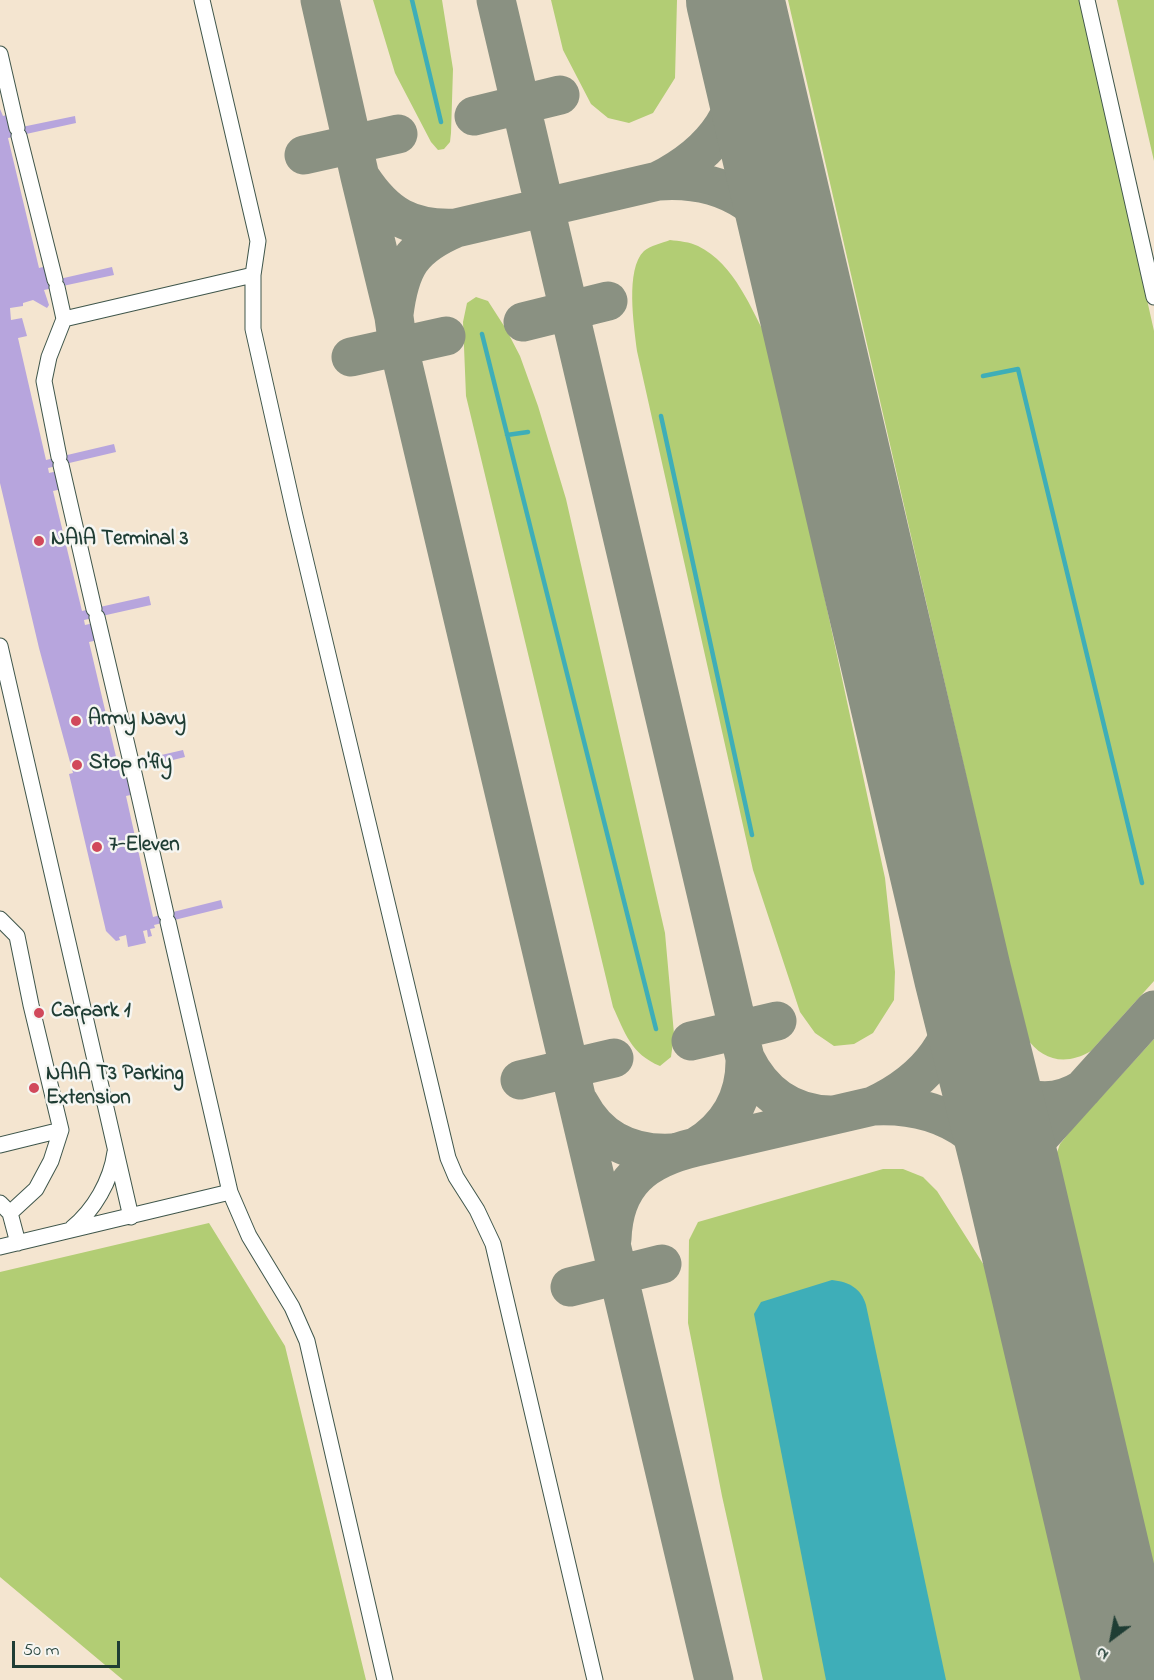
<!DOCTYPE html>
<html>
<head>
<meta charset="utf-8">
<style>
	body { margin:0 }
	#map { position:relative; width:1154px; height:1680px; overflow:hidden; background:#f4e5d0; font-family:"Indie Flower",sans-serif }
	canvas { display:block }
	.north { position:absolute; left:1082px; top:1608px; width:60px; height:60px; -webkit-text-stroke:4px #f6f6f2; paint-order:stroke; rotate:212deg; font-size:16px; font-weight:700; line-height:24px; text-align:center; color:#1f3d34 }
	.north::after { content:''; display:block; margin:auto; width:21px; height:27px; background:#1f3d34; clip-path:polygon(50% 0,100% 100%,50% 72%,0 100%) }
	.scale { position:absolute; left:12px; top:1641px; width:108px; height:27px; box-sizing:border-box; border:3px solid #1f3d34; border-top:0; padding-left:8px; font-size:18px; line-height:21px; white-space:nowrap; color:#1f3d34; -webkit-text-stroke:4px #f6f6f2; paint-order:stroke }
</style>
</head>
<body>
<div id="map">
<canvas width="1154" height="1680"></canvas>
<div class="north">N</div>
<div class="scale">50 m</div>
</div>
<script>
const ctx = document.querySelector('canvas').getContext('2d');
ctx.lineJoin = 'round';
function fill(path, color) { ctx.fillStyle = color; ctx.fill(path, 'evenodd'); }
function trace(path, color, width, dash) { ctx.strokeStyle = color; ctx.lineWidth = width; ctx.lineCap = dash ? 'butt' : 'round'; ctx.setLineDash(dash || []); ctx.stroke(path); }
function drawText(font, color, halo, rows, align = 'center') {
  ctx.font = font + ' "Indie Flower",sans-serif'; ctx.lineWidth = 5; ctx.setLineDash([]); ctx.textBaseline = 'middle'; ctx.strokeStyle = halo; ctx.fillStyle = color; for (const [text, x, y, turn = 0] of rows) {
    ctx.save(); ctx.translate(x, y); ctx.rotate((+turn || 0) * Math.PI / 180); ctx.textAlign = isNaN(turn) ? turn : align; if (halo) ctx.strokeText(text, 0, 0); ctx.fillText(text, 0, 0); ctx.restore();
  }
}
fill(new Path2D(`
	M373,0H442L453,69L451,133L450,142L444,149L438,150L431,142L395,73Z
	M551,0H677L675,78L653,113L629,123L608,118L591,104L563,50Z
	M788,0H1080L1154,331V981L1091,1051C1066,1066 1042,1061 1026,1037Z
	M1117,0H1154V161Z
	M670,240C679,241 690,242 698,246C735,264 751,309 770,344L885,878L895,972L894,1000L873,1033L854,1044L834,1046L815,1033L800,1012L753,870L637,351C634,326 625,269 644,251C650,246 662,243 670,240Z
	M476,297L488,301L506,329L520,356L538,406L566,499L665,933L674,1034L671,1057L660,1066C631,1054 625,1033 613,1007L466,396L463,322L467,303Z
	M1154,1039V1578L1055,1158L1060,1144L1072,1129Z
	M883,1169H903L923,1177L937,1191L987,1270L1082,1680H763L722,1496L688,1323L689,1240L698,1222Z
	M209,1223L285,1346L366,1680H123L0,1577V1272Z`), '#b2cd74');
fill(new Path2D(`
	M832,1280C849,1282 861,1288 866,1305L946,1680H826L754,1314L761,1302Z`), '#3eaeb8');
trace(new Path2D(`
	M412,0L441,122
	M482,334L656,1029
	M983,376L1018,369L1142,883
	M661,416L752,835
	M507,435L528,432`), '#3eaeb8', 4.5);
trace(new Path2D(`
	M320,0L360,177L394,317L397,339L714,1680
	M496,0L745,1058C746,1097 729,1127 696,1147
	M474,116L560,95
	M304,155L398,134
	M361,178C386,216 411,230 456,228
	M658,181C717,151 743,111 746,45
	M394,314C400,267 411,247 456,228L658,181C723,176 771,206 797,265
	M523,322L608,301
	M351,357L446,336
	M691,1041L777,1021
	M745,1058C762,1093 791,1114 830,1115
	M987,1066C1008,1101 1048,1111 1083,1089
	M520,1080L614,1058
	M580,1104C599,1140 632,1155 672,1153
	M873,1106C929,1080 960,1039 963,976
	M1016,1190L1017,1171L1026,1152L1154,1010
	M612,1239C614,1182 645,1159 696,1147L873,1106C950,1102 1005,1143 1021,1218
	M570,1287L662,1264`), '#8a9182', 39);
trace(new Path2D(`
	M735,0L963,976L1010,1164L1131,1680`), '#8a9182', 98);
fill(new Path2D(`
	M0,109L3,116L14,113L17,128L75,116L76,123L8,138L39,268L51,265L55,280L112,267L114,275L44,290L49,305L47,308L33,300L23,303V306L10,308L11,320L22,318L27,336L18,338L46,460L114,444L116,452L48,468L49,473L58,471L62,489L53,491L82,611L149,596L151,605L84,620L85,625L94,623L98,640L89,642L118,765L183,750L185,757L120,773L122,778L130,776L135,794L126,796L153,917L221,900L223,908L154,925L155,928L150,929L152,936L148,937L147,930L143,931L146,943L128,947L126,935L119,937L120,940L116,941L106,931L69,774L73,773L39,648L0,483Z`), '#b7a5dd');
const minor = new Path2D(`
	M202,0L258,241L253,275V329L295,516L448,1158L456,1177L477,1210L493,1244L595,1680
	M1087,0L1154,297
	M0,54L17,128
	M19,136L55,280
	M57,287L64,319L49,357L44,381L59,457
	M64,319L253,275
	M61,465L94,609
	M97,617L131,762
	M0,646L131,1217
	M133,769L166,914
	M0,919L17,936L31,1005L61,1130L51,1161L36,1189L10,1213
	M168,922L230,1192L249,1236L292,1307L307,1341L385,1680
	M0,1145L61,1130
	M0,1203L10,1213L18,1243
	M72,1228C94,1210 111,1181 115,1152
	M0,1247L230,1192`);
trace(minor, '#3f564b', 17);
trace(minor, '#fff', 15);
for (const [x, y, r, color] of [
	[39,541,6,"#d1495b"],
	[76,721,6,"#d1495b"],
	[77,765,6,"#d1495b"],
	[97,847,6,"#d1495b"],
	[39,1013,6,"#d1495b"],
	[34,1088,6,"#d1495b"]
]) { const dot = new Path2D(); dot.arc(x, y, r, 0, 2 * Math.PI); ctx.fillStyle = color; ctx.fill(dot); trace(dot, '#f6f6f2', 2); }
drawText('bold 21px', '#1f3d34', '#f6f6f2', [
	["NAIA Terminal 3",51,541],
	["Army Navy",88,721],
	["Stop n'fly",89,765],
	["7-Eleven",109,847],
	["Carpark 1",51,1013],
	["NAIA T3 Parking",46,1076],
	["Extension",46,1100]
], 'left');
</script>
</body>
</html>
